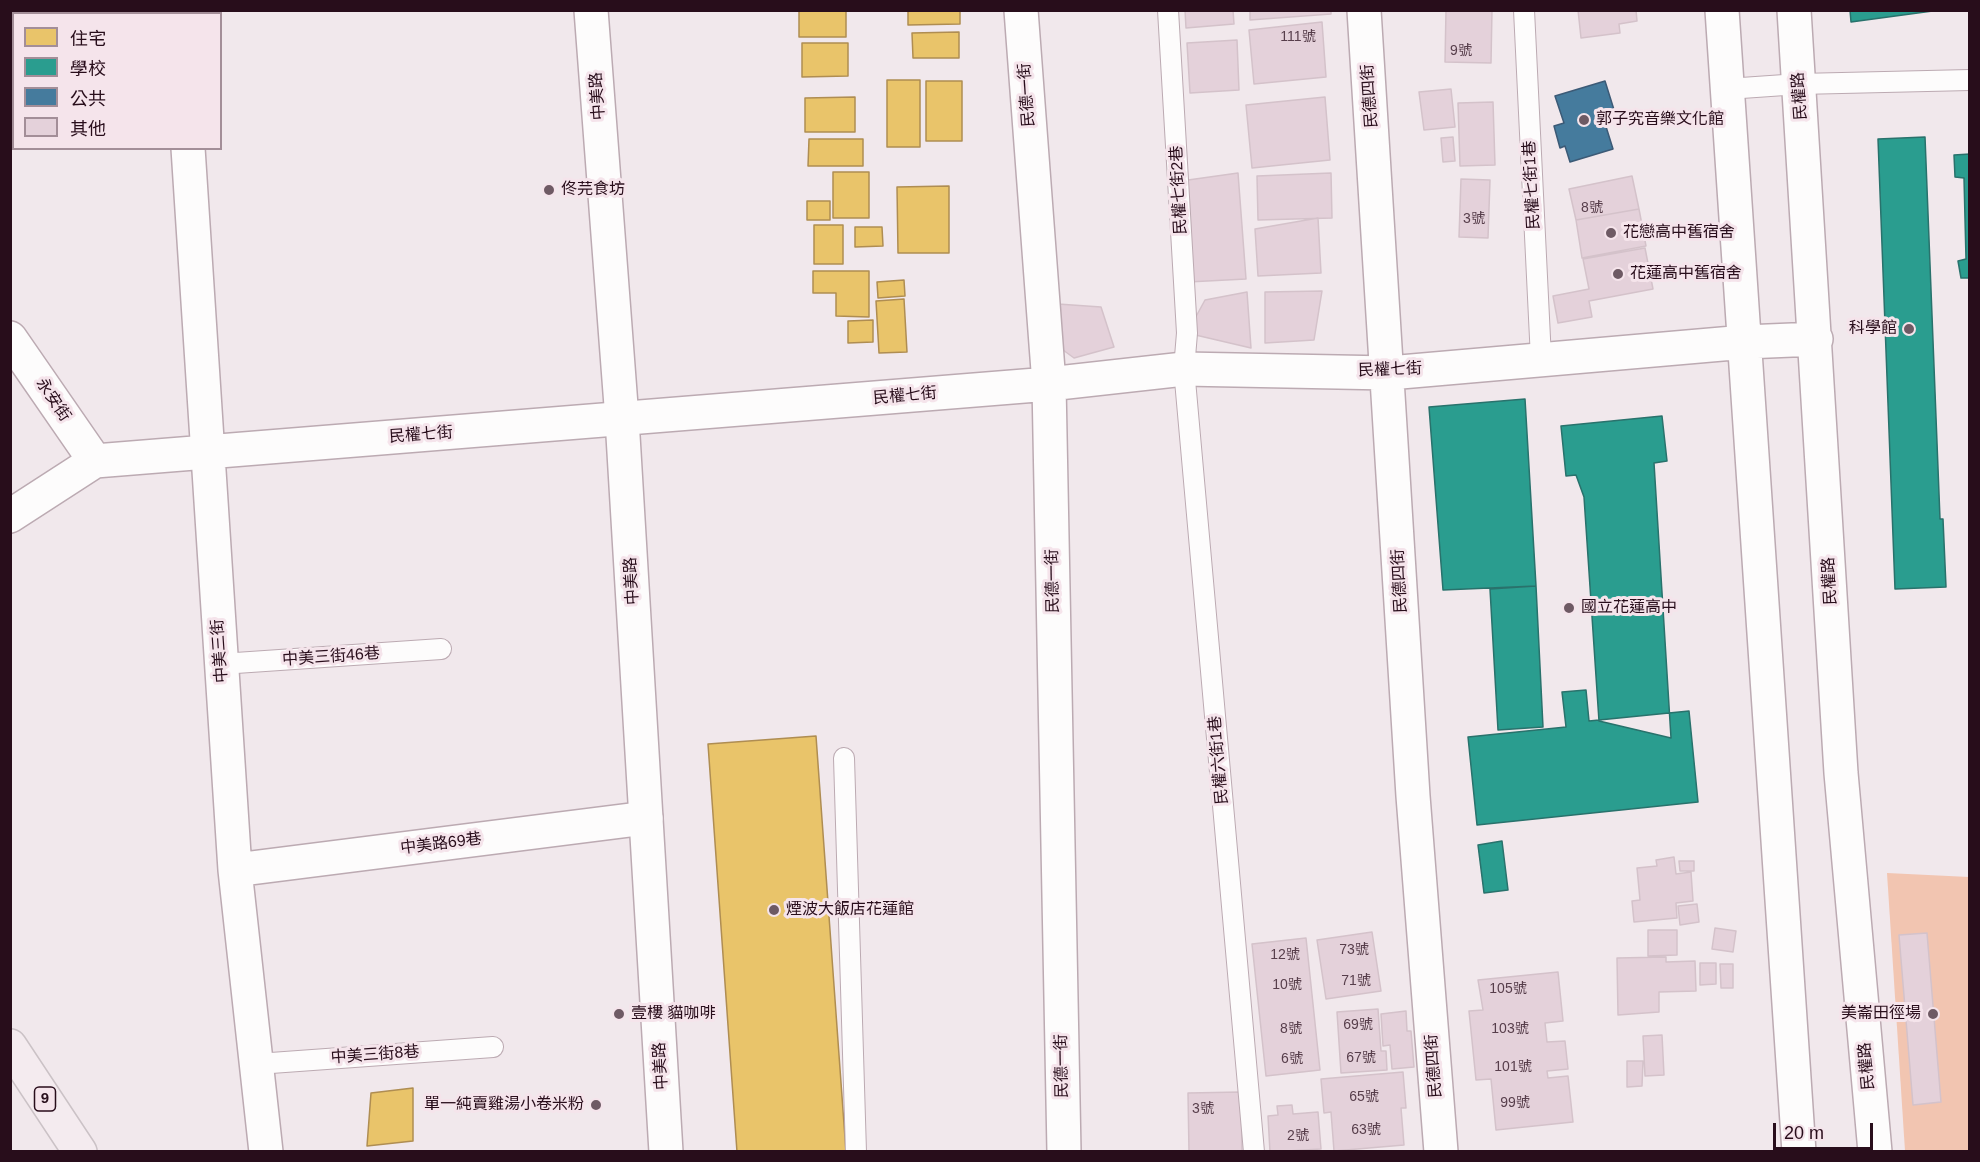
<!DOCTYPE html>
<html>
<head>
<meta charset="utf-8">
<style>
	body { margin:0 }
	#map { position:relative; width:1980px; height:1162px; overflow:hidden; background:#f1e8ec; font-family:Helvetica,"Noto Sans TC",sans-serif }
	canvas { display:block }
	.frame { position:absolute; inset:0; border:12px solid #280d1b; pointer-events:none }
	.legend { position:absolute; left:12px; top:12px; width:210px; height:138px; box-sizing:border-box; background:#f5e4eb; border:2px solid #a38e98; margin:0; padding:8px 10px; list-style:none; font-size:18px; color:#280d1b }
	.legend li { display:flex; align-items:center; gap:12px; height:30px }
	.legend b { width:30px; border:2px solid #a38e98 }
	.scale { position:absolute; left:1773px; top:1123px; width:100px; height:27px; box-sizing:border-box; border:3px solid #280d1b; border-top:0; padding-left:8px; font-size:18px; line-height:21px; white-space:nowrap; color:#280d1b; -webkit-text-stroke:4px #f5e4eb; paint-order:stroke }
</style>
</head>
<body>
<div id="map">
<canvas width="1980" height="1162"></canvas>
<div class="frame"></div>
<ul class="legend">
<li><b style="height:16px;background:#e9c46a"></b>住宅</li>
<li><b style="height:16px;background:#2a9d8f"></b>學校</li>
<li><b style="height:16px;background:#457b9d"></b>公共</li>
<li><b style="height:16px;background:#e4d1da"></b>其他</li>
</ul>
<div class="scale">20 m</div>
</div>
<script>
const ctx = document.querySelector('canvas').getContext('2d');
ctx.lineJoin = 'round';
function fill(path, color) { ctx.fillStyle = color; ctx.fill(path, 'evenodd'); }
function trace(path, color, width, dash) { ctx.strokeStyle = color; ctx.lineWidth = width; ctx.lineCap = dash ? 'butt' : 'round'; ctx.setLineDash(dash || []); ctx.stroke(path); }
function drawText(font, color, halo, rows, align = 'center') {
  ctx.font = font + ' Helvetica,"Noto Sans TC",sans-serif'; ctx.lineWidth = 6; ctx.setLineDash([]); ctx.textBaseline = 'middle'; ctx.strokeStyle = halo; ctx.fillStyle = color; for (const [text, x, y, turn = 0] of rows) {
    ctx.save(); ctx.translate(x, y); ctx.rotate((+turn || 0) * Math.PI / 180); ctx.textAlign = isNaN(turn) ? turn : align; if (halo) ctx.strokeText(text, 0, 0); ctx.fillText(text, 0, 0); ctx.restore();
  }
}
fill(new Path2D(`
	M1887,873L1969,877V1151H1905Z`), '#f2c5b1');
const homes = new Path2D(`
	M799,10H846V37H799Z
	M908,10H960V24L908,25Z
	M959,32V58H913L912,33Z
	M802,43H848V76L802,77Z
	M887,80H920V147H887Z
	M926,81H962V141H926Z
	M855,97V132H805V98Z
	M809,139H863V166H808Z
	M833,172H869V218H833Z
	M949,186V253H898L897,187Z
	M807,201H830V220H807Z
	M814,225H843V264H814Z
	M855,227H882L883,246L855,247Z
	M813,271H869V317L836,316V293H813Z
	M904,280L905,296L878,298L877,282Z
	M904,299L907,352L879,353L876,301Z
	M873,320V342L848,343V321Z
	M816,736L846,1152H737L708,744Z
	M413,1088V1141L367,1146L371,1093Z`);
fill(homes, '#e9c46a');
trace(homes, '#af8d52', 1.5);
const schools = new Path2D(`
	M1850,10H1940L1851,22Z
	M1925,137L1940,519H1943L1946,587L1895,589L1878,139Z
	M1970,154V278H1961L1958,261L1966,259L1964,178L1955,177L1954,155Z
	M1525,399L1536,586L1443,590L1429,407Z
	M1662,416L1667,461L1654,463L1671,738L1599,721L1584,497L1576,475L1566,476L1561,426Z
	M1536,586L1543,727L1498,730L1490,589Z
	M1586,690L1589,721L1689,711L1698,802L1477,825L1468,737L1566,727L1562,692Z
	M1502,841L1508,890L1484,893L1478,845Z`);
fill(schools, '#2a9d8f');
trace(schools, '#29726c', 1.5);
const public = new Path2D(`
	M1605,81L1615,113L1603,117L1613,149L1570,162L1565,146L1560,148L1554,126L1564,123L1555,96Z`);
fill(public, '#457b9d');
trace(public, '#3c5a76', 1.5);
const building = new Path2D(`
	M1185,10H1233L1234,24L1186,28Z
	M1250,10H1331V14L1250,20Z
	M1446,10H1492L1491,63L1445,62Z
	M1578,10H1636L1637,21L1619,24L1620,33L1581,38Z
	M1322,22L1326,77L1254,84L1249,30Z
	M1237,40L1239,90L1190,93L1187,43Z
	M1451,89L1455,127L1424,130L1419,92Z
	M1325,97L1330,160L1252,168L1246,105Z
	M1493,102L1495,165L1460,166L1458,103Z
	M1453,137L1455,161L1443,162L1441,138Z
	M1238,173L1246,279L1188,282L1181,181Z
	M1331,173L1332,218L1258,220L1257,176Z
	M1632,176L1639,209L1576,220L1569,189Z
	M1461,179L1490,180L1488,238L1459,237Z
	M1639,209L1646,246L1582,258L1576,220Z
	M1318,218L1321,273L1258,276L1255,229Z
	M1645,248L1653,289L1589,301L1592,317L1558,323L1553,296L1589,289L1583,259Z
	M1322,291L1314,340L1265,343V292Z
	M1247,292L1251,348L1187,333L1205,300Z
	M1058,304L1101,307L1114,347L1074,358L1059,347Z
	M1674,857L1676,874L1691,872L1693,901L1676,903L1677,918L1634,922L1632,901L1640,900L1637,868L1657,866L1656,860Z
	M1679,861H1694V871H1680Z
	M1697,904L1699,922L1680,925L1678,906Z
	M1715,928L1736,931L1733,952L1712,949Z
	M1648,930H1677V955L1648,956Z
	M1372,932L1381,991L1326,999L1317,940Z
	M1927,933L1941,1102L1913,1105L1899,935Z
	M1306,938L1320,1070L1266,1076L1252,944Z
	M1666,957V962L1695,961L1696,991L1659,992V1012L1618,1015L1617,958Z
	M1700,963H1716V984L1700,985Z
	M1720,964H1733V988H1721Z
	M1558,972L1563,1021L1545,1023L1547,1042L1565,1041L1568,1069L1547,1071L1548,1078L1568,1076L1573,1122L1496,1130L1491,1079L1476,1080L1469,1011L1483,1010L1478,980Z
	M1378,1009L1381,1051H1386L1387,1070L1341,1073L1337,1012Z
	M1406,1011L1407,1031H1411L1414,1067L1392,1069L1390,1045L1383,1046L1381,1014Z
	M1662,1035L1664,1075L1645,1076L1643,1036Z
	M1627,1061H1643L1642,1086L1627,1087Z
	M1403,1072L1406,1108H1401L1404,1145L1334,1151L1331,1112L1324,1113L1321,1079Z
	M1241,1092L1242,1152H1189L1188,1093Z
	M1292,1105L1293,1114L1318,1112L1321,1149L1270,1152L1268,1116L1278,1115L1277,1106Z`);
fill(building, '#e4d1da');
trace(building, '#d4c2ca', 1.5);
const lane = new Path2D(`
	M1168,10L1187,333L1184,369L1254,1152
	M1524,10L1541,359
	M1727,89L1799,84L1970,80
	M221,664L441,649
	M844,758L856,1152
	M257,1064L493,1047`);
const street = new Path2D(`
	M178,10L179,14
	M1021,10L1049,384L1064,1152
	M1364,10L1413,796L1441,1152
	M1722,10L1799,1152
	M1794,10L1841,773L1875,1152
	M188,148L235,870L266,1152
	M10,338L95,461
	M10,516L95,461L1049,384L1184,369L1389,373L1745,342L1816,339
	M235,870L646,818`);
const secondary = new Path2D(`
	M591,10L622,419L666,1152`);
const primary = new Path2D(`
	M10,1046L80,1152`);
trace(lane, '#bcaab2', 22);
trace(street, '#bcaab2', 36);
trace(secondary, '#bcaab2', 36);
trace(primary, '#cbc2c6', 36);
trace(lane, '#fdfcfc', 20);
trace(street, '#fdfcfc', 33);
trace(secondary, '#fdfcfc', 33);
trace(primary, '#f4ebef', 33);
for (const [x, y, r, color] of [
	[1584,120,6,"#6e5a64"],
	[549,190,6,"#6e5a64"],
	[1611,233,6,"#6e5a64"],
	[1618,274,6,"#6e5a64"],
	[1909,329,6,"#6e5a64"],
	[1569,608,6,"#6e5a64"],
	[774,910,6,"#6e5a64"],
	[619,1014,6,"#6e5a64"],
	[1933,1014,6,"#6e5a64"],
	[596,1105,6,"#6e5a64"]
]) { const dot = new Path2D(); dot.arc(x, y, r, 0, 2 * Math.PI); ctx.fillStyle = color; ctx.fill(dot); trace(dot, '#f5e4eb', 2); }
drawText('14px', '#573e4b', null, [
	["111號",1298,37],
	["9號",1461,51],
	["8號",1592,208],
	["3號",1474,219],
	["73號",1354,950],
	["12號",1285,955],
	["71號",1356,981],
	["10號",1287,985],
	["105號",1508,989],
	["69號",1358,1025],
	["8號",1291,1029],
	["103號",1510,1029],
	["67號",1361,1058],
	["6號",1292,1059],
	["101號",1513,1067],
	["65號",1364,1097],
	["99號",1515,1103],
	["3號",1203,1109],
	["63號",1366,1130],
	["2號",1298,1136]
]);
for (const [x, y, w] of [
	[45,1099,21]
]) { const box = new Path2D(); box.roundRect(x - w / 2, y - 12, w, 24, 4.5); ctx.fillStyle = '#f5e4eb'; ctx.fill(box); trace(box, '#280d1b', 1.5); }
drawText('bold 15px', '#280d1b', null, [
	["9",45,1099]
]);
drawText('16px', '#280d1b', '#f5e4eb', [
	["民德一街",1027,95,-94],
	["中美路",598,96,-94],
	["民德四街",1370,96,-94],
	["民權路",1800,96,-94],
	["民權七街1巷",1532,185,-93],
	["民權七街2巷",1179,190,-93],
	["民權七街",1390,370,-2],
	["民權七街",905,396,-5],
	["永安街",53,400,56],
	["民權七街",421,435,-4],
	["中美路",632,581,-93],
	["民德一街",1053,581,-91],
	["民德四街",1400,581,-93],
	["民權路",1830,581,-93],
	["中美三街",220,651,-94],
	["中美三街46巷",331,657,-4],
	["民權六街1巷",1219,760,-95],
	["中美路69巷",441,844,-7],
	["中美三街8巷",375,1055,-4],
	["中美路",661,1066,-93],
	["民德一街",1062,1066,-91],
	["民德四街",1434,1066,-94],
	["民權路",1867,1066,-95]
]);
drawText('16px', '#280d1b', '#f5e4eb', [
	["郭子究音樂文化館",1596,120],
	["佟芫食坊",561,190],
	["花戀高中舊宿舍",1623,233],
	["花蓮高中舊宿舍",1630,274],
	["科學館",1897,329,"right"],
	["國立花蓮高中",1581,608],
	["煙波大飯店花蓮館",786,910],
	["壹樓 貓咖啡",631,1014],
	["美崙田徑場",1921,1014,"right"],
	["單一純賣雞湯小卷米粉",584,1105,"right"]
], 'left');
</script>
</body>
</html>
